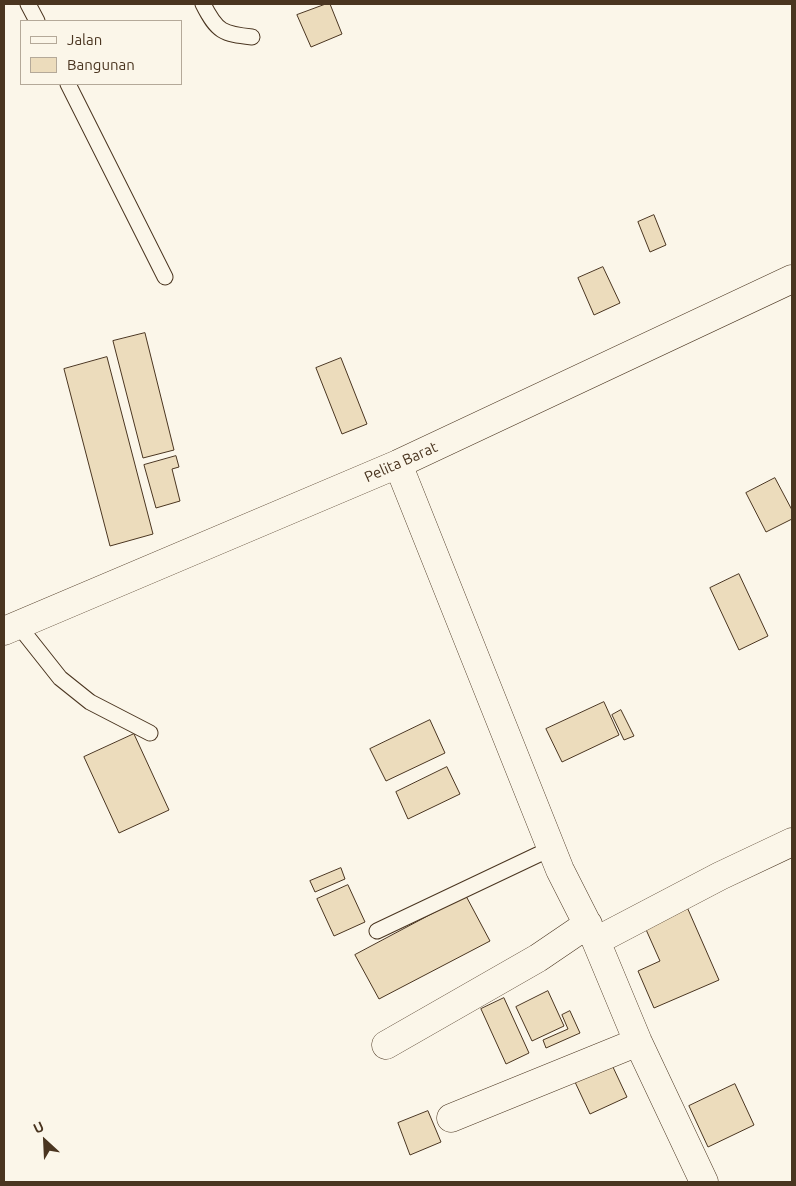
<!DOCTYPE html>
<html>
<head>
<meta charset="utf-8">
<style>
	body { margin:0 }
	#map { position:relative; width:796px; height:1186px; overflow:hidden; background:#fbf6e9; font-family:Ubuntu,sans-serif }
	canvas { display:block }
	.frame { position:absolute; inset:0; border:5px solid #4a3520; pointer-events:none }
	.legend { position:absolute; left:20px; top:20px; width:162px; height:65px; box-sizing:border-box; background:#fbf6e9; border:1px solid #b4a999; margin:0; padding:6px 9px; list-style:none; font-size:15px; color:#4a3520 }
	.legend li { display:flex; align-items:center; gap:10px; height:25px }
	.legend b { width:25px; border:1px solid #b4a999 }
	.north { position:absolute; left:20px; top:1116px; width:50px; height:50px; -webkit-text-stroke:4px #fbf6e9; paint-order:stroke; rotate:335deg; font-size:14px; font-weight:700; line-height:20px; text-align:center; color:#4a3520 }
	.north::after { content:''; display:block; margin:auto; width:18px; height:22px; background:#4a3520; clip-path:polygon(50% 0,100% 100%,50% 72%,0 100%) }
</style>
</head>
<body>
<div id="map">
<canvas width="796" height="1186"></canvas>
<div class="frame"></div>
<ul class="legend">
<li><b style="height:6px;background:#fbf6e9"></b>Jalan</li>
<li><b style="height:14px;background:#ecdcbc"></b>Bangunan</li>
</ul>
<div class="north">U</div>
</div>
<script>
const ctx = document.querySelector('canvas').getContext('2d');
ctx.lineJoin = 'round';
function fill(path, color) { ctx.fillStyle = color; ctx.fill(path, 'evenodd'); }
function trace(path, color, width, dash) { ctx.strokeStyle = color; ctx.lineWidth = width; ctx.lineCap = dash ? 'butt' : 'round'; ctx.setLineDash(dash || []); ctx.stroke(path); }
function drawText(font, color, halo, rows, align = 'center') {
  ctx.font = font + ' Ubuntu,sans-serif'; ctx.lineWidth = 4; ctx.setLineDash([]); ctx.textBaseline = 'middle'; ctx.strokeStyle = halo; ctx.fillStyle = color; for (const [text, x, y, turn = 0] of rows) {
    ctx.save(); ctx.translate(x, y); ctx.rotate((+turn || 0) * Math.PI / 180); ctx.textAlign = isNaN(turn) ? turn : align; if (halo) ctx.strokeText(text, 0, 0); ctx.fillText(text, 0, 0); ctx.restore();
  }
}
const building = new Path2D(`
	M326,4H330L342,34L311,47L297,15Z
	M654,215L666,245L650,252L638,222Z
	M603,267L620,303L594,315L578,278Z
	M145,333L174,450L143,458L113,341Z
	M107,357L153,534L110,546L64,369Z
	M341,358L367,424L342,434L316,368Z
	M176,456L179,467L172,469L180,501L156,508L144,465Z
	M775,478L792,510V519L766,532L746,493Z
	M739,574L768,636L739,650L710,588Z
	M604,702L619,735L562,762L546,729Z
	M621,710L634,736L624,740L612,715Z
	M430,720L445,753L386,781L370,749Z
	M134,734L169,810L119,833L84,757Z
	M447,767L460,794L408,819L396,792Z
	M341,868L345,879L315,892L310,881Z
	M348,885L365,922L334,936L317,899Z
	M466,896L490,941L379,999L355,955Z
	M687,907L719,980L654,1008L638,971L660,961L644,925Z
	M548,991L564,1026L532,1041L516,1007Z
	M504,998L529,1053L506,1064L481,1009Z
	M570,1011L580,1033L546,1048L543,1040L568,1029L562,1015Z
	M612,1065L627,1097L590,1114L575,1082Z
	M735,1084L754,1125L708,1147L689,1106Z
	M428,1111L441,1142L410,1155L398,1123Z`);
fill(building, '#ecdcbc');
trace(building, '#4a3520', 1);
const service = new Path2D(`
	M28,4L37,21
	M203,4C217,32 223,34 252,37
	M68,84L165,277
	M18,625L60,678L90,702L150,733
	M377,931L552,848`);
const minor = new Path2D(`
	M398,464L560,870L596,941L720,876L792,842
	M4,631L398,464L792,279
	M596,941L638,1042L704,1182
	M386,1045L538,958L588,924
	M451,1118L638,1042`);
trace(service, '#4a3520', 17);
trace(minor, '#4a3520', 29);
trace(service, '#fbf6e9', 15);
trace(minor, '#fbf6e9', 28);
drawText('15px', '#4a3520', '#fbf6e9', [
	["Pelita Barat",401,462,-24]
]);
</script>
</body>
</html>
